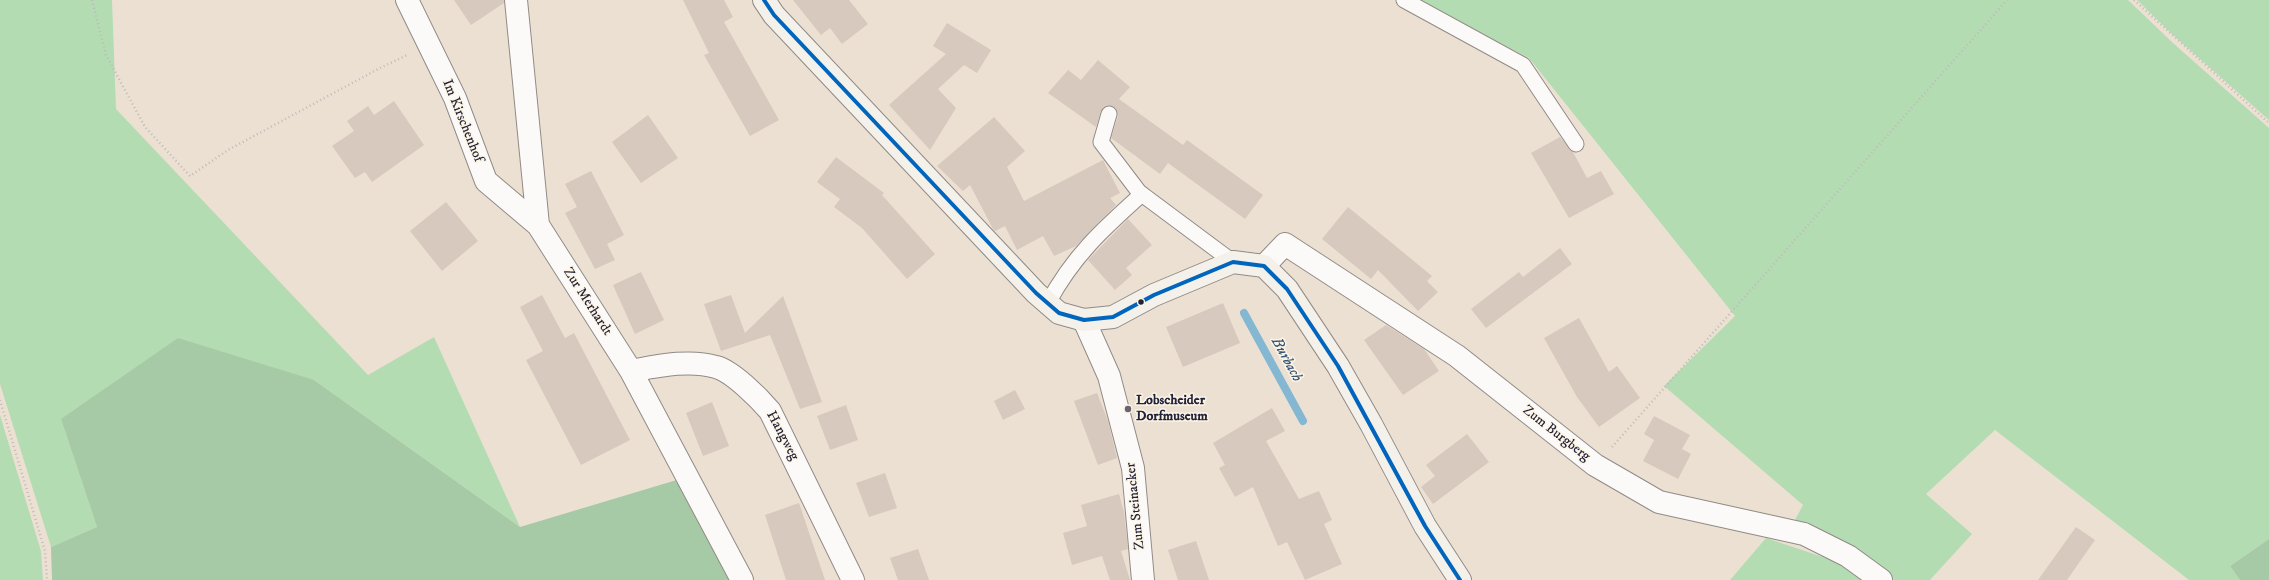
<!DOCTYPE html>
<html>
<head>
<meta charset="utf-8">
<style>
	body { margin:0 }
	canvas { display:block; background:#ece0d2 }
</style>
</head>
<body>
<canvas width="2269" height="580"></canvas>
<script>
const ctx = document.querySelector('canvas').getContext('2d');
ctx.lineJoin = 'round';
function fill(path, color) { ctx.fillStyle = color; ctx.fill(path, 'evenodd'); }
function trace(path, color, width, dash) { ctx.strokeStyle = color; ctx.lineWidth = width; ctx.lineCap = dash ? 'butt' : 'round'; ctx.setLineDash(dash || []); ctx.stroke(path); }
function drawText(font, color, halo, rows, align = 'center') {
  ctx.font = font + ' "IM FELL DW Pica",serif'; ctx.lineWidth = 3; ctx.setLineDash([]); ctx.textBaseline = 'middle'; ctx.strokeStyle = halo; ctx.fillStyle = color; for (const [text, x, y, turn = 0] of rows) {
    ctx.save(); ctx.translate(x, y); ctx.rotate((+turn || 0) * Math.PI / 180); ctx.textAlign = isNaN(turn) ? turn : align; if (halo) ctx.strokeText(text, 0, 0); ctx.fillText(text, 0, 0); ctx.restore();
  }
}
fill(new Path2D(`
	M0,0H112L116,109L368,375L434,337L520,527L314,380L61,419L97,527L51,547L0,384Z
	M1418,0H2128L2173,43L2269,128V539L2230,566L2240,580H2189L1995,430L1926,494L1972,534L1930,580H1894L1854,546L1794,522L1803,505L1664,386L1735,316L1529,58Z
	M2137,0H2269V120L2173,35Z
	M0,415L41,551L43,580H0Z
	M1766,538L1844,564L1867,580H1730Z`), '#b4dcb2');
fill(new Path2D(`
	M178,338L314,380L520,527L680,479L737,580H52L51,547L97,527L61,419Z
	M2269,539V580H2240L2230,566Z`), '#a6caa5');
trace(new Path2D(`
	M1244,313L1303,421`), '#84b8d2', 8);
fill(new Path2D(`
	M454,0H504V3L471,25Z
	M683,0H724L733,17L724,22L779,120L750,136L704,55L709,53Z
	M793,0H849L868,24L842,44L830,28L821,35Z
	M947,23L991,50L977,73L964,65L938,89L956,108L930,150L889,105L946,54L933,46Z
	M1098,60L1130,87L1119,99L1183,145L1187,140L1263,195L1245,219L1168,163L1160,174L1111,138L1118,116L1115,108L1107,105L1102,108L1096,127L1048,93L1068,70L1081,80Z
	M394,101L424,145L372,182L365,172L355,178L332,146L354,131L347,121L368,106L374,115Z
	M648,115L678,158L641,183L612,142Z
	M994,117L1025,151L1007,167L1024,201L1103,160L1120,193L1110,198L1116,205L1076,246L1054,256L1043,236L1017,250L1005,226L995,231L993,229L970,185L963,191L937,166Z
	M1560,137L1573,152L1587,178L1601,171L1614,194L1569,218L1531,153Z
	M836,157L884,193L882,195L935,254L907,279L862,228L834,207L840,199L817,182Z
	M591,171L624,235L607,244L615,260L595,269L565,213L577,207L565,184Z
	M446,202L478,241L442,271L410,231Z
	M1348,207L1432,276L1427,281L1438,292L1418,311L1378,270L1371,279L1322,239Z
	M1128,219L1152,245L1126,268L1132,275L1115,290L1088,260Z
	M1560,248L1572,264L1486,328L1471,309L1519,272L1523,277Z
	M641,272L664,320L635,334L613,285Z
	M542,295L565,338L574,333L630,440L581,465L526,360L543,351L520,307Z
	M731,295L745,333L783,296L822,402L800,409L770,335L721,351L704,304Z
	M1223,303L1240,343L1183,367L1166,327Z
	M1579,318L1609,372L1617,366L1640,398L1599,427L1577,397L1544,338Z
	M1386,325L1424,349L1439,371L1403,395L1364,340Z
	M1015,390L1025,409L1003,420L994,401Z
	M1097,393L1108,421L1117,458L1098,465L1074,401Z
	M712,402L729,446L703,456L686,413Z
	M846,405L858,440L830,450L817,416Z
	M1272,408L1285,431L1266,441L1299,499L1319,491L1332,520L1324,524L1342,564L1305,580L1287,542L1278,546L1253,487L1235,497L1219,468L1225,465L1213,443Z
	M1654,416L1690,435L1682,449L1691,454L1678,479L1643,461L1654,440L1644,434Z
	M1467,434L1489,462L1433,504L1421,487L1435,476L1426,465Z
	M885,473L897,508L869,517L856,483Z
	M1119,494L1124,512L1128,549L1121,551L1130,580H1110L1102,556L1072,565L1063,533L1087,526L1081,505Z
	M799,503L825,580H786L765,515Z
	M2076,527L2095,540L2067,580H2038Z
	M1196,541L1209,580H1178L1168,550Z
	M918,549L929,580H898L890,558Z`), '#d7c9bd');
const lane = new Path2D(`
	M1404,0L1523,65L1576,144
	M1109,114L1101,142L1139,192L1233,262
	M1048,303C1073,256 1103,229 1142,194`);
const street = new Path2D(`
	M407,0L455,98L486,181L538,225
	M516,0L538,225L631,371L742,580
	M1264,266L1285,244L1457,356L1595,465L1659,502L1804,534L1848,556L1881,580
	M1084,320L1109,376L1133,468L1143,580
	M631,371C658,366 689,359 716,367C732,371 759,398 770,411L853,580`);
const secondary = new Path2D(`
	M764,0L774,15L1036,293L1059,313L1084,320L1113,317L1154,295L1233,262L1264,266L1287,289L1338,366L1371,424L1425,526L1460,580`);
trace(lane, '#918b87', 17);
trace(street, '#918b87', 24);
trace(secondary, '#918b87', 24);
trace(new Path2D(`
	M92,0L106,55L145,127L190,176L228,150L380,68L407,55
	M2134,0L2269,123
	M0,400L45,551L47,580
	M1612,447L2007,0`), '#bdbbbb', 2.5, [1, 3]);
trace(lane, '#fcfaf8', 15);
trace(street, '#fcfaf8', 22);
trace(secondary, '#f4f0ea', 22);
trace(new Path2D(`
	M764,0L774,15L1036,293L1059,313L1084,320L1113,317L1154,295L1233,262L1264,266L1287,289L1338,366L1425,526L1460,580`), '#0065bd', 4);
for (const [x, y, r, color] of [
	[1141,302,3.5,"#22223b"],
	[1128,409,4,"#696470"]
]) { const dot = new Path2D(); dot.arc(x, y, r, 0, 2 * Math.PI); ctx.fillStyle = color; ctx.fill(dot); trace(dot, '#fcf5e5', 1.5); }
drawText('14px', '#22223b', '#fcf5e5', [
	["Im Kirschenhof",462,121,68],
	["Zur Merhardt",587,302,57],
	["Zum Burgberg",1556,434,38],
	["Hangweg",782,436,62],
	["Zum Steinacker",1136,506,-96]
]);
drawText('bold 14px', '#22223b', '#fcf5e5', [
	["Lobscheider",1136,401],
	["Dorfmuseum",1136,417]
], 'left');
drawText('italic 15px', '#385777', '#fcf5e5', [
	["Burbach",1286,360,61]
]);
</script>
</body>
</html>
